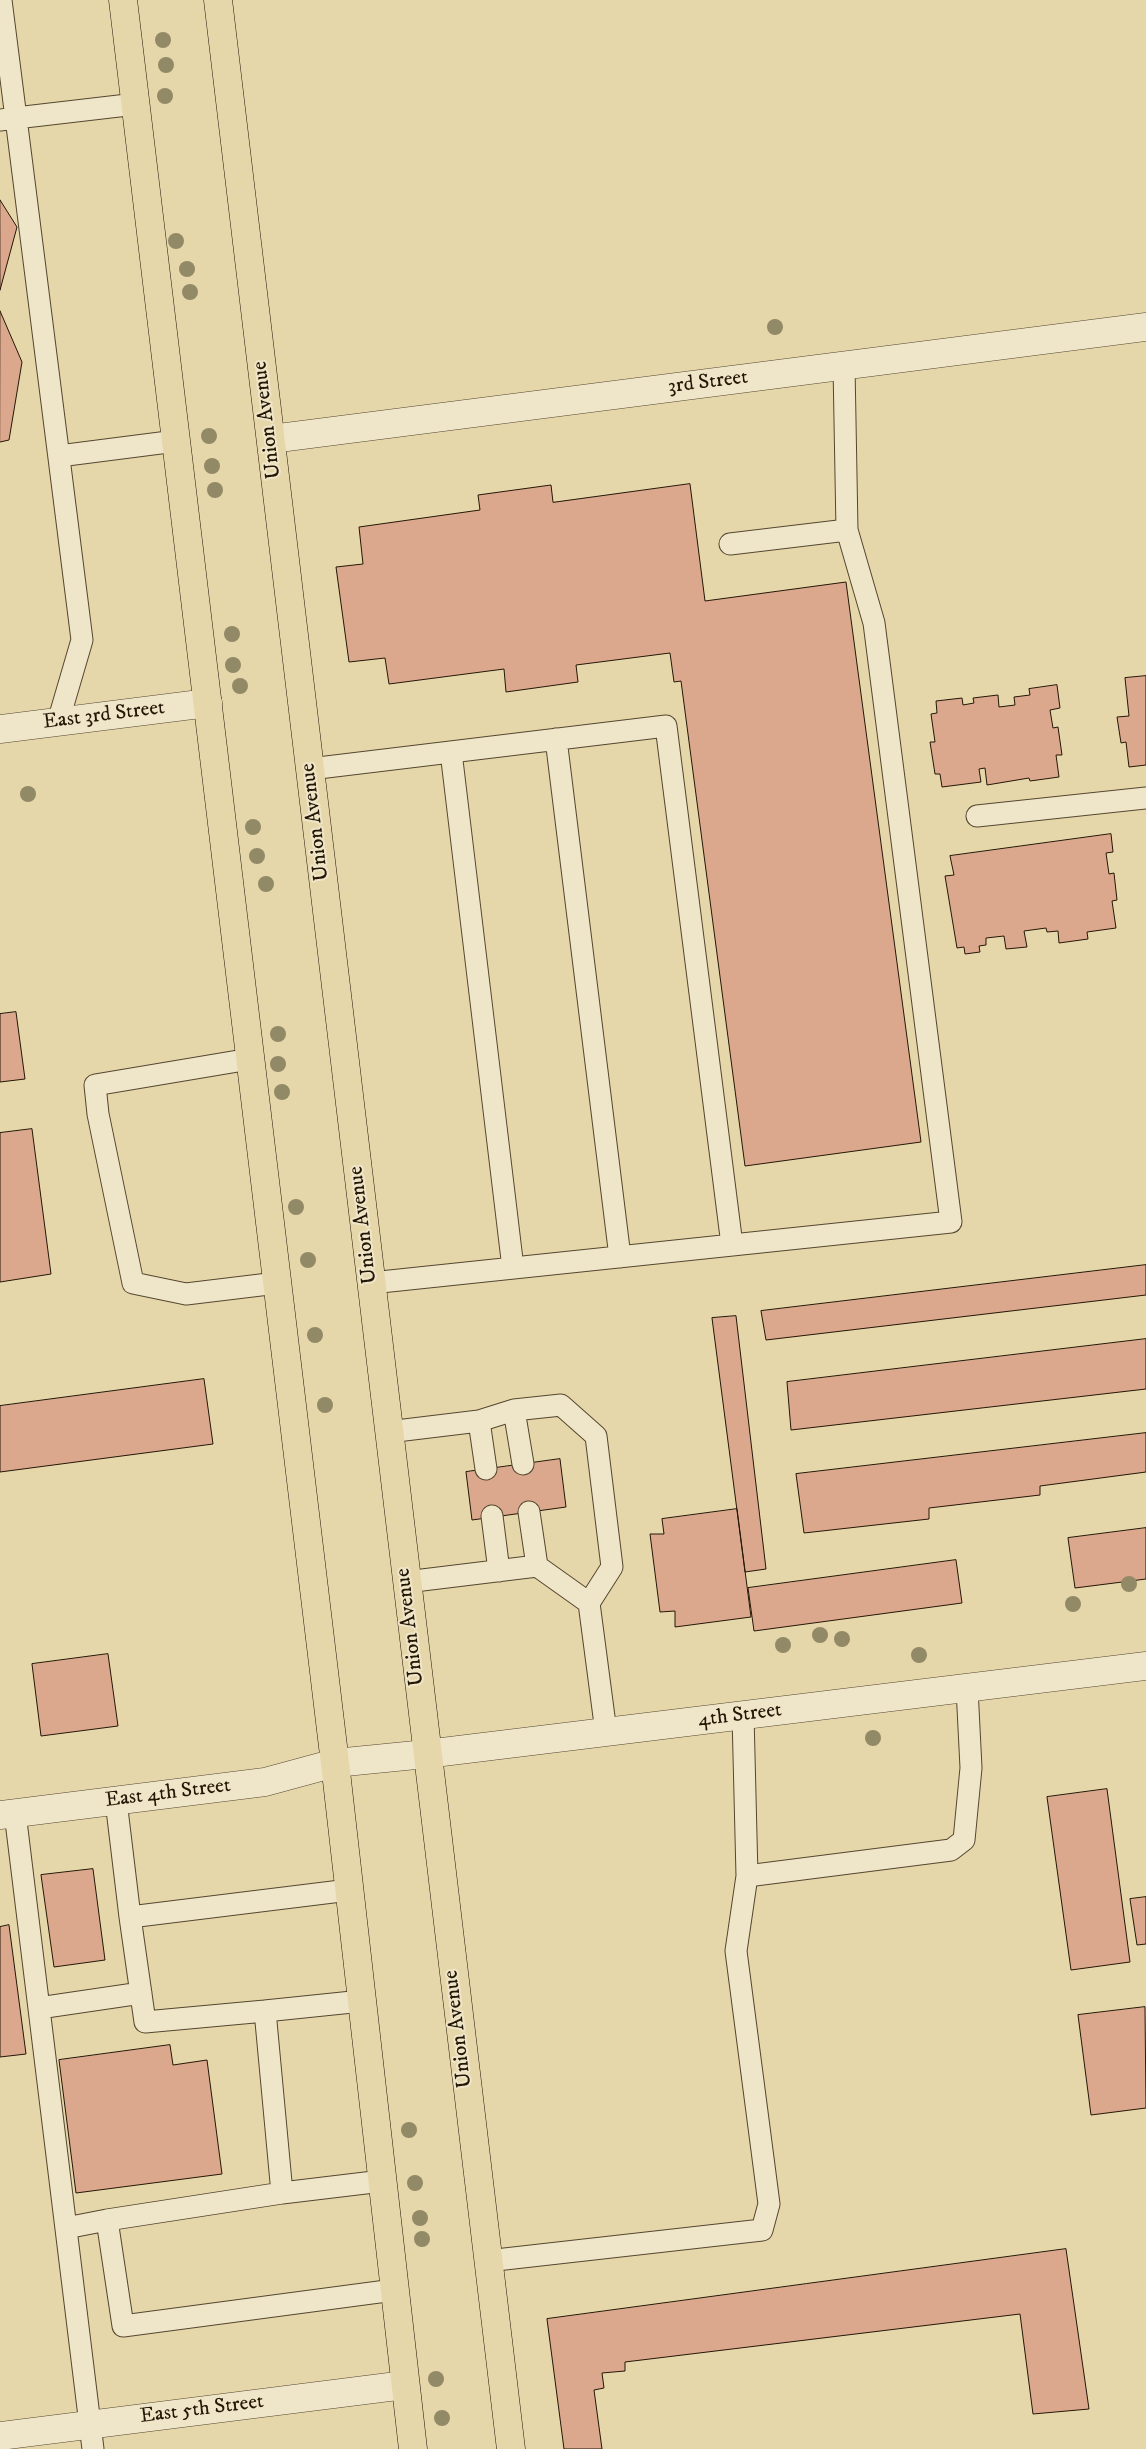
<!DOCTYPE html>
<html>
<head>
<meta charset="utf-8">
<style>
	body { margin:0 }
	canvas { display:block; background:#e6d7ab }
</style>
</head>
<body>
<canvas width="1146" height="2449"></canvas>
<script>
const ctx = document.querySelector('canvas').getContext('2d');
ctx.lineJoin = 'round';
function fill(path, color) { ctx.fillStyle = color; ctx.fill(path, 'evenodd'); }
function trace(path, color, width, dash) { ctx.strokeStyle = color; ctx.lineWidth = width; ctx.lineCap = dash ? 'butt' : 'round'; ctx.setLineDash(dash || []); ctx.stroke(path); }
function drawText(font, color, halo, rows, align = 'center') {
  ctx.font = font + ' "IM FELL DW Pica",serif'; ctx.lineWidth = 4; ctx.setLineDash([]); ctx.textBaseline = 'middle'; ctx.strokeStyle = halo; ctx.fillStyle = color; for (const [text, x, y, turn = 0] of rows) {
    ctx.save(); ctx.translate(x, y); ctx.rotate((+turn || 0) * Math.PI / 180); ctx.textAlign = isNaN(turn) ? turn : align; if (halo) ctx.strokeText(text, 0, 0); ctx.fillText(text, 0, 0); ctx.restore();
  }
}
const building = new Path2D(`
	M0,200L17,227L0,290Z
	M0,311L22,362L9,440L0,442Z
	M690,484L705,601L846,582L921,1142L745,1166L681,681L674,682L670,653L576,665L578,682L506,692L504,669L389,684L385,658L349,662L336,567L363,564L359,527L480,510L478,495L551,485L553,502Z
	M1146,676V765L1129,767L1126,742L1121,743L1117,717L1129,716L1125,678Z
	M1057,685L1060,708L1050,710L1053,728L1058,727L1062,755H1056L1059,777L1030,781L1029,778L987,785L985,768L979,769L981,782L942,787L940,774H935L930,742H935L931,714L937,713L936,701L962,698L963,705L974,703L973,698L998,695L999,707L1015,705L1014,697L1030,695L1029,689Z
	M1111,834L1113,852L1106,853L1109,874L1114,873L1117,900L1112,901L1116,928L1087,932L1088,939L1059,943L1058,931L1047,932L1046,928L1024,931L1027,947L1006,949L1004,936L986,938V945L979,946L980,952L965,954L964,947L957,948L945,876L954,875L950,856Z
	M16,1012L25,1079L0,1082V1014Z
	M32,1129L51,1274L0,1282V1133Z
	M1146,1265V1295L766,1340L761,1311Z
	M736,1316L766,1569L745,1572L712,1318Z
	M1146,1339V1389L791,1430L787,1382Z
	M204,1379L213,1444L0,1472V1406Z
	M1146,1433V1472L1040,1486V1495L929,1508V1519L804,1533L796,1474Z
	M560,1459L566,1507L472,1520L466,1472Z
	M737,1509L751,1617L675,1627V1611L660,1612L650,1534H664L662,1519Z
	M1146,1528V1579L1075,1588L1068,1538Z
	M956,1560L962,1603L754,1631L748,1588Z
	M108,1654L118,1726L41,1736L32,1664Z
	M1107,1789L1130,1962L1071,1970L1047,1797Z
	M93,1869L105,1960L54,1967L41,1875Z
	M1146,1897V1944L1137,1945L1130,1899Z
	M9,1925L26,2054L0,2057V1927Z
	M1145,2007L1146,2108L1091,2115L1078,2015Z
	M170,2045L173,2065L207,2060L222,2174L76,2193L59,2060Z
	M1066,2249L1089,2409L1033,2414L1020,2314L625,2362V2371L602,2373L604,2388L594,2390L602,2449H564L547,2319Z`);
fill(building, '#dca88d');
trace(building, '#241706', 1);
const service = new Path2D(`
	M0,120L16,118L1,0
	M59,456L176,441
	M730,544L847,530
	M58,722L82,640L16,118L136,104
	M556,739L620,1257
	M451,752L513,1268
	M310,769L666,726L732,1245
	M977,816L1146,798
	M250,1059L95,1085L98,1114L133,1283L186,1294L277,1283
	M371,1283L951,1222L874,623L847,530L844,366
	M514,1410L523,1464
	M479,1421L486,1469
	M388,1432L479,1421L514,1410L561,1405L596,1436L612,1567L589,1603
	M529,1512L537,1566
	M492,1516L499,1571
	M406,1582L537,1566L589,1603L606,1732
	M116,1801L130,1917L145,2022L265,2011L282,2193
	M15,1813L93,2449
	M747,1876L951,1850L964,1840L971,1768L967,1688
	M130,1917L349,1890
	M39,2008L141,1993
	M265,2011L362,2001
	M382,2181L282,2193L107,2220L123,2326L394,2290
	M66,2228L107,2220
	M487,2261L762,2230L769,2204L736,1951L747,1876L743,1715`);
const minor = new Path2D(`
	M271,439L1146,327
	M0,729L208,703
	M0,2436L405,2385`);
const tertiary = new Path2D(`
	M0,1815L265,1782L335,1763L426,1754L1146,1666`);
const trunk = new Path2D(`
	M123,0L335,1763L413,2449
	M218,0L511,2449`);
trace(service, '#54472f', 23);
trace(minor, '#54472f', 29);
trace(tertiary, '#54472f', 29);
trace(trunk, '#241706', 29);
trace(service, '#efe5c8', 21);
trace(minor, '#efe5c8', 28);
trace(tertiary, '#efe5c8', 28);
trace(trunk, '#e6d7ab', 28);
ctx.fillStyle = '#928966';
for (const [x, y] of [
	[163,40],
	[166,65],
	[165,96],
	[176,241],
	[187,269],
	[190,292],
	[775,327],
	[209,436],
	[212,466],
	[215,490],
	[232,634],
	[233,665],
	[240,686],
	[28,794],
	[253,827],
	[257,856],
	[266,884],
	[278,1034],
	[278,1064],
	[282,1092],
	[296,1207],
	[308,1260],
	[315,1335],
	[325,1405],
	[1129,1584],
	[1073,1604],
	[820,1635],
	[842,1639],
	[783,1645],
	[919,1655],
	[873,1738],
	[409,2130],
	[415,2183],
	[420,2218],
	[422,2239],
	[436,2379],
	[442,2418]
]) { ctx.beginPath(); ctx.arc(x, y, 8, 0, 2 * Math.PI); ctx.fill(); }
drawText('21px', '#241706', '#efe5c8', [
	["3rd Street",708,383,-7],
	["Union Avenue",268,420,-97],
	["East 3rd Street",104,716,-7],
	["Union Avenue",316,822,-97],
	["Union Avenue",364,1225,-97],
	["Union Avenue",411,1627,-97],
	["4th Street",740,1716,-7],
	["East 4th Street",168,1794,-7],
	["Union Avenue",459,2029,-97],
	["East 5th Street",202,2410,-7]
]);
</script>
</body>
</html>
